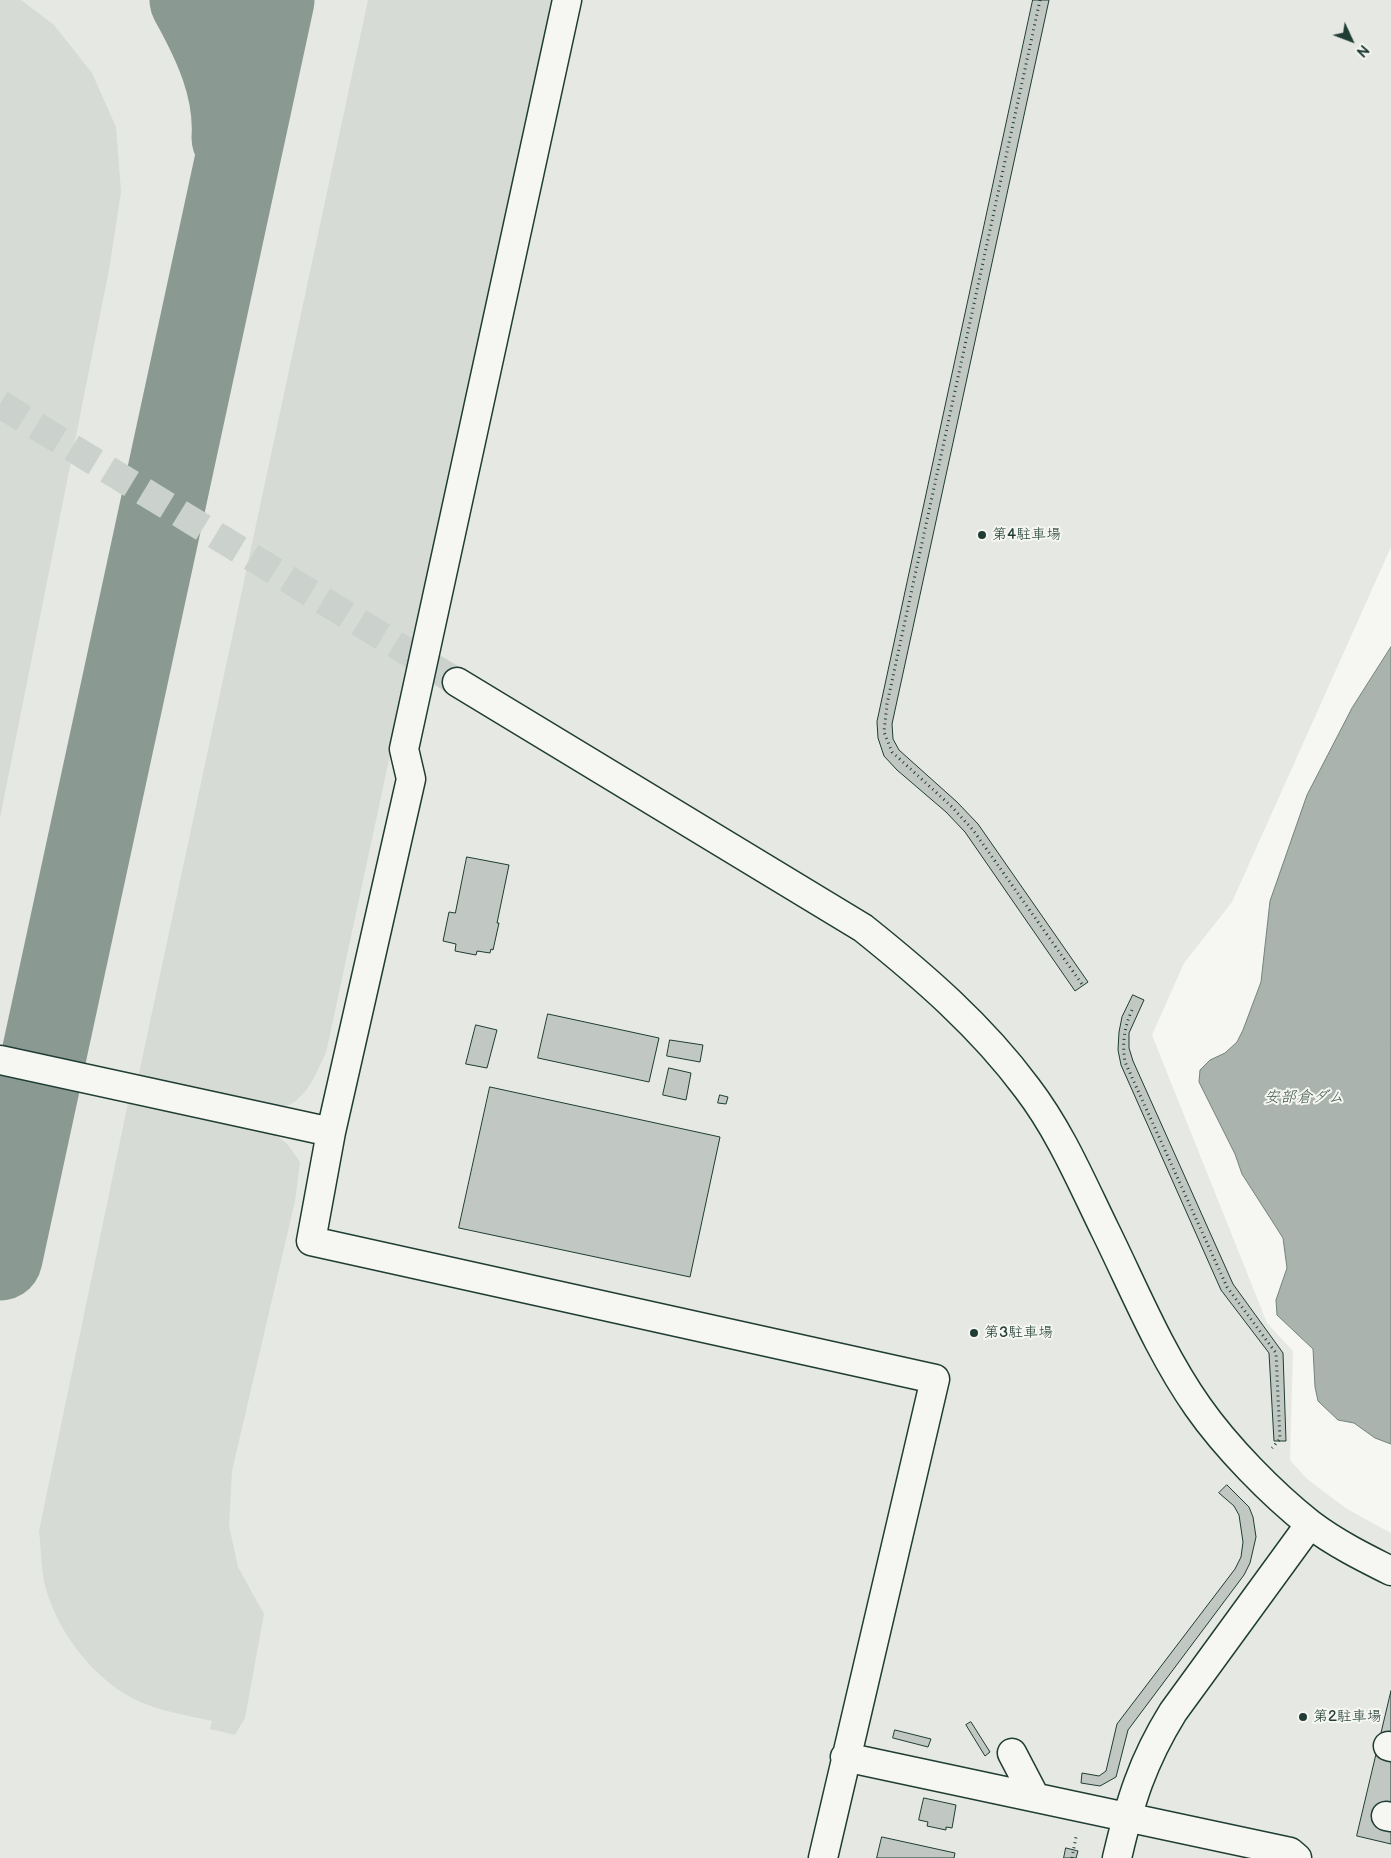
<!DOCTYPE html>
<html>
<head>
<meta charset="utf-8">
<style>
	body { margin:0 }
	#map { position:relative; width:1391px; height:1858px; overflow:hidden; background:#f6f6f2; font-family:"Balsamiq Sans",sans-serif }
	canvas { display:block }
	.north { position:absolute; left:1326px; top:15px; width:50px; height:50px; -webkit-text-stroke:4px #f6f6f2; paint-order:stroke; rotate:133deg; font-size:14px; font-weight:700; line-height:20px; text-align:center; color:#1f3d34 }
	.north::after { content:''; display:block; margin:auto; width:18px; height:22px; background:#1f3d34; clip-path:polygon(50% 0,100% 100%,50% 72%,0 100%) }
</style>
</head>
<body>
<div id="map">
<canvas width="1391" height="1858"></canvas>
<div class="north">N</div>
</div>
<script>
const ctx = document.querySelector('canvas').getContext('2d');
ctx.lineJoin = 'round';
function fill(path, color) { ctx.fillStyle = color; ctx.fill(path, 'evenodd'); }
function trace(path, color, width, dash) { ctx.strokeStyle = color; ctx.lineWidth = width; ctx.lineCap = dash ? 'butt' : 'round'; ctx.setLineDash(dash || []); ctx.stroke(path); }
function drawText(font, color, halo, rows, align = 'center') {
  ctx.font = font + ' "Balsamiq Sans","Klee One",sans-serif'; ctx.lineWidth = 4; ctx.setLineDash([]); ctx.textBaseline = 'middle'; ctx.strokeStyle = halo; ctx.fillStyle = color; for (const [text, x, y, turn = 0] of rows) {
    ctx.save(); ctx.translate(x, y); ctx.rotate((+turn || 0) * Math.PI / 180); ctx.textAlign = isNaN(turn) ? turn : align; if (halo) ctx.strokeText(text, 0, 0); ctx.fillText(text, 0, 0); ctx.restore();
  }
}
fill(new Path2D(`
	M0,0H1391V547L1232,902L1184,963L1152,1035L1267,1323L1293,1351L1290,1460L1307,1479L1347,1509L1391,1533V1858H0Z`), '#e6e8e4');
fill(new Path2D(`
	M0,0H21L54,25L92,73L116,127L121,192L109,270L0,818Z
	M368,0H552L326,1053C316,1072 309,1095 289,1105C272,1113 162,1083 138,1078Z
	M129,1098L268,1128L288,1145L300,1162L295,1201L232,1471L229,1526L238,1567L264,1614L245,1718L235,1735L210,1729L212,1721C186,1715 158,1711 134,1699C91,1677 54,1627 44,1581C41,1565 41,1547 39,1531Z`), '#d6dbd6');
const water = new Path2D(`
	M1391,647V1444L1375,1438L1354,1423L1338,1420L1318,1401L1315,1387L1313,1349L1277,1315L1276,1300L1287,1268L1283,1238L1242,1174L1235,1154L1199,1082L1200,1070L1210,1060L1225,1053L1237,1042L1243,1030L1261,982L1270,901L1307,795L1352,708Z`);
fill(water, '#aab3ae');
trace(water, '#72847d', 1);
trace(new Path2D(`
	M192,0C216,43 237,88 234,138
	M0,1258L272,0`), '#8a9a93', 85);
const building = new Path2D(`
	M1033,0H1049L892,724L893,739L899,750L957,802L978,824L1088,982L1075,991L965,832L946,812L897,770L884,756L878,738L877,722Z
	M467,857L509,865L497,923H499L493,950L491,949L490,953L477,951L476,955L455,951L456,944L443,941L449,912L455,913Z
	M1133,995L1144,1000L1129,1033V1048L1133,1061L1233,1284L1283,1353L1286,1441H1274L1269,1353L1221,1290L1121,1065L1118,1050L1119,1032L1122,1017Z
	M548,1014L659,1038L649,1082L538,1058Z
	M476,1025L497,1030L487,1068L466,1064Z
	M670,1040L703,1045L700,1062L667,1056Z
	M669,1068L691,1073L686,1100L663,1095Z
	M490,1087L720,1137L690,1277L459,1228Z
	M720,1095L728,1097L726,1104L718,1103Z
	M1227,1485L1249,1507L1253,1517L1256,1537L1250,1563L1244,1575L1128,1730L1116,1777L1100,1786L1081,1783L1082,1773L1099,1776L1106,1771L1117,1724L1235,1569L1241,1557L1243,1542L1239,1515L1234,1506L1219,1493Z
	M1391,1691V1844L1357,1836Z
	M971,1722L990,1752L985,1756L966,1725Z
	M895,1730L931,1739L928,1747L893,1738Z
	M924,1798L956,1805L952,1828L946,1827V1830L927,1826L928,1822L919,1820Z
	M882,1837L955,1853L954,1858H877Z
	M1066,1848L1078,1851L1076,1858H1064Z`);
fill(building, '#c1c8c3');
trace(building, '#1f3d34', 1);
trace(new Path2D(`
	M0,404L457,682`), '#cbd1cc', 28, [28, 14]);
const minor = new Path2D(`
	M567,0L404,749L411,779L331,1132L311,1241L935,1379L823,1858
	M457,682L863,928C923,976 981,1026 1027,1088C1060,1131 1081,1181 1105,1230C1134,1289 1160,1353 1198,1407C1226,1447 1272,1494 1310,1524C1335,1543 1363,1557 1391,1571
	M0,1060L331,1132
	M1388,1746L1391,1747
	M1012,1753L1035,1797
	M845,1757L1290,1852L1297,1858
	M1386,1816L1391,1817
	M1117,1858C1130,1802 1142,1762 1173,1712L1310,1524`);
trace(minor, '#1f3d34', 31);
trace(new Path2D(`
	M1040,0L887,704L884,732L892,752L951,806L973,830L1084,987
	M1132,1010C1124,1028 1122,1043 1125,1062L1227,1287L1276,1353L1280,1439L1272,1448
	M1072,1858L1076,1837`), '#1f3d34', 3, [1, 4]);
trace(minor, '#f6f6f2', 28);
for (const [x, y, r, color] of [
	[982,535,5,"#1f3d34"],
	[974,1333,5,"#1f3d34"],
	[1303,1717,5,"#1f3d34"]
]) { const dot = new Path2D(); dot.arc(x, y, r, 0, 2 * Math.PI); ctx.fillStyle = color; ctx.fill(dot); trace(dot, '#f6f6f2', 2); }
drawText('15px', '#1f3d34', '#f6f6f2', [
	["第4駐車場",992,535],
	["第3駐車場",984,1333],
	["第2駐車場",1313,1717]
], 'left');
drawText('italic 16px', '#425a52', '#f6f6f2', [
	["安部倉ダム",1304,1098]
]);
</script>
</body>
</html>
